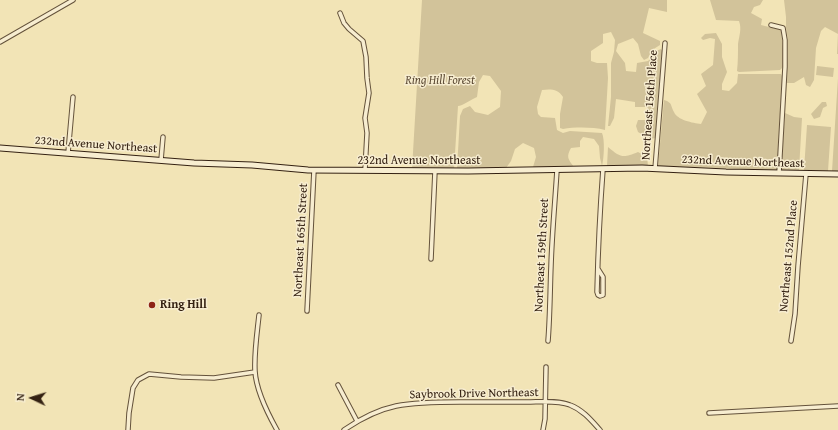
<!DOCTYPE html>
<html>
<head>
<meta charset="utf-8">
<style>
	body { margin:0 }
	#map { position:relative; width:838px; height:430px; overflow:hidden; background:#f2e4b6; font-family:"Gentium Book Plus",serif }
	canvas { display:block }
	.north { position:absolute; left:12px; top:378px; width:40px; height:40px; -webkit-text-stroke:3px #f7edd0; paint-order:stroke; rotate:274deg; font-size:11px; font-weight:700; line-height:16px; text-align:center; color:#342112 }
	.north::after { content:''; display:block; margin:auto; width:14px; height:18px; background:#342112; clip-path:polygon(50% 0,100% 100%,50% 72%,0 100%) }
</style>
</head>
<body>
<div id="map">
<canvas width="838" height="430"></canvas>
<div class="north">N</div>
</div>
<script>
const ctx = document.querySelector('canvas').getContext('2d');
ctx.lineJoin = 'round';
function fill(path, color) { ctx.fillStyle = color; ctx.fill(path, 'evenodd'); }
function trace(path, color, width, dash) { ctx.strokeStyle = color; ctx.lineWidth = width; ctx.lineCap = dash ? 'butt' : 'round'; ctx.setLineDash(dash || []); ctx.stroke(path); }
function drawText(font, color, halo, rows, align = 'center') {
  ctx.font = font + ' "Gentium Book Plus",serif'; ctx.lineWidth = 3; ctx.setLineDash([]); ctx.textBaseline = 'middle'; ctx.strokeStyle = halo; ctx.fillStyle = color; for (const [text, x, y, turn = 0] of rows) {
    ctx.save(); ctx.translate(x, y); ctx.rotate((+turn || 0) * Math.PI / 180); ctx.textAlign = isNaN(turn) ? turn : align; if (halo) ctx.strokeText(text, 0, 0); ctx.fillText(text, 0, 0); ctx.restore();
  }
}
fill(new Path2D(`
	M422,0H667V12L649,8L643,33L660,41V45L652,50L648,58L644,60L641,56L638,44L633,38L618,44L616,51L625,63L626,71L636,72L637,63L648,61L650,59L656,51L661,49L663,52L656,138L650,139L638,132L636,126L638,120H646L650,112L646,107H635V102L616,99L614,118L610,126H608L611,97V63L614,52L615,40L611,32L603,34V43L591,51V61L597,63H607L608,78L605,130C593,127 575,127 563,129L560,128V114L563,97C558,89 551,89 542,90L537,107L538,114L541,117L555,118L557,130L563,133L570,131L602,133C605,140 604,158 602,166L600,158L599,146L594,139L583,137L580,141V147L571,148C566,157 568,159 574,167H533L536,157L534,148L523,143L515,149L511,161L506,168L457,169L460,116L463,109L470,106L475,112L488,115L500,107L501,91L490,76L483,75L479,82L477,97C472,99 462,106 458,106L454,169H412Z
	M710,0H763L760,5L754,7L751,13L762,19L761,25L781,30L784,59L783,67L780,70L739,72L737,71C738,62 738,53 738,44C739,36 742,29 739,21L716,20Z
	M784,0H838V54H837L838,34L825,27L821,31L816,48L814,80L810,87L806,85L804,77L794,83H787L788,56V40L786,28V17Z
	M716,33L722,44V57L727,72L722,84V90L729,91L737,83L738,74H781L783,78L779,126L778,170L658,166L664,100C673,103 670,105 674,112C677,120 693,123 701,124L707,112L697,94L706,86L701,74L713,65L715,39L710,38L703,40L701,38L705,34Z
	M817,66L834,68L833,77L816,75Z
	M838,78V171H832Z
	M822,102H826L827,106L823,108L820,117L814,119L811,114Z
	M785,113L794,117L802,118L799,170H781Z
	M807,125L831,127L828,171L804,170Z
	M608,147C621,158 623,158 638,152L647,157L648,166H607Z`), '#d2c39a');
const street = new Path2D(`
	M340,13L344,23L349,29L363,41L366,57L367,78L369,93L365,118L367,133L365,170
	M771,25L783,28L785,40V67L779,173
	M0,42L73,0
	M68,153L73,97
	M161,160L163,137
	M655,169L665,43
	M431,259L435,171
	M598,269L603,277V295L600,296L598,295L597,292C598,251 600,209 603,169
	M307,311L314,170
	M259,315C257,334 254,353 255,371C256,389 268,414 277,430
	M548,341C550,316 550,291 551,266C552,234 555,202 557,170
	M791,341L795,314L798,266L806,174
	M338,385L357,421
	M709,413L838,406
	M128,430L129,413L133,388L138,380L149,374L181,377L214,378L255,372
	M344,430C360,419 377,410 396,406C417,402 439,402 460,402C483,402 505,402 527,402C540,402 558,400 570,405C583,410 591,420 600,430
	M543,430L545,419L546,367`);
const secondary = new Path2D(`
	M0,148L194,163L252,165L308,170L468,171L642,168L726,172L838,174`);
trace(street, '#64523b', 5.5);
trace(secondary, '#342112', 7);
trace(street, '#f7edd0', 3.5);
trace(secondary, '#f7edd0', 5);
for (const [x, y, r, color] of [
	[152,305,4,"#8f2418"]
]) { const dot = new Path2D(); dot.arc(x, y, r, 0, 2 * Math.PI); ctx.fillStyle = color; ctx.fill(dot); trace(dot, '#f7edd0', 1.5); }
drawText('italic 12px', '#5c4a34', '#f7edd0', [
	["Ring Hill Forest",440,81]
]);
drawText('12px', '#342112', '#f7edd0', [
	["Northeast 156th Place",650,105,-86],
	["232nd Avenue Northeast",96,145,4],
	["232nd Avenue Northeast",419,161],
	["232nd Avenue Northeast",743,162,2],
	["Northeast 165th Street",301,240,-87],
	["Northeast 159th Street",542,255,-87],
	["Northeast 152nd Place",789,256,-85],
	["Saybrook Drive Northeast",474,394,-1]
]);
drawText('bold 12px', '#342112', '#f7edd0', [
	["Ring Hill",160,305]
], 'left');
</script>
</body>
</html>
